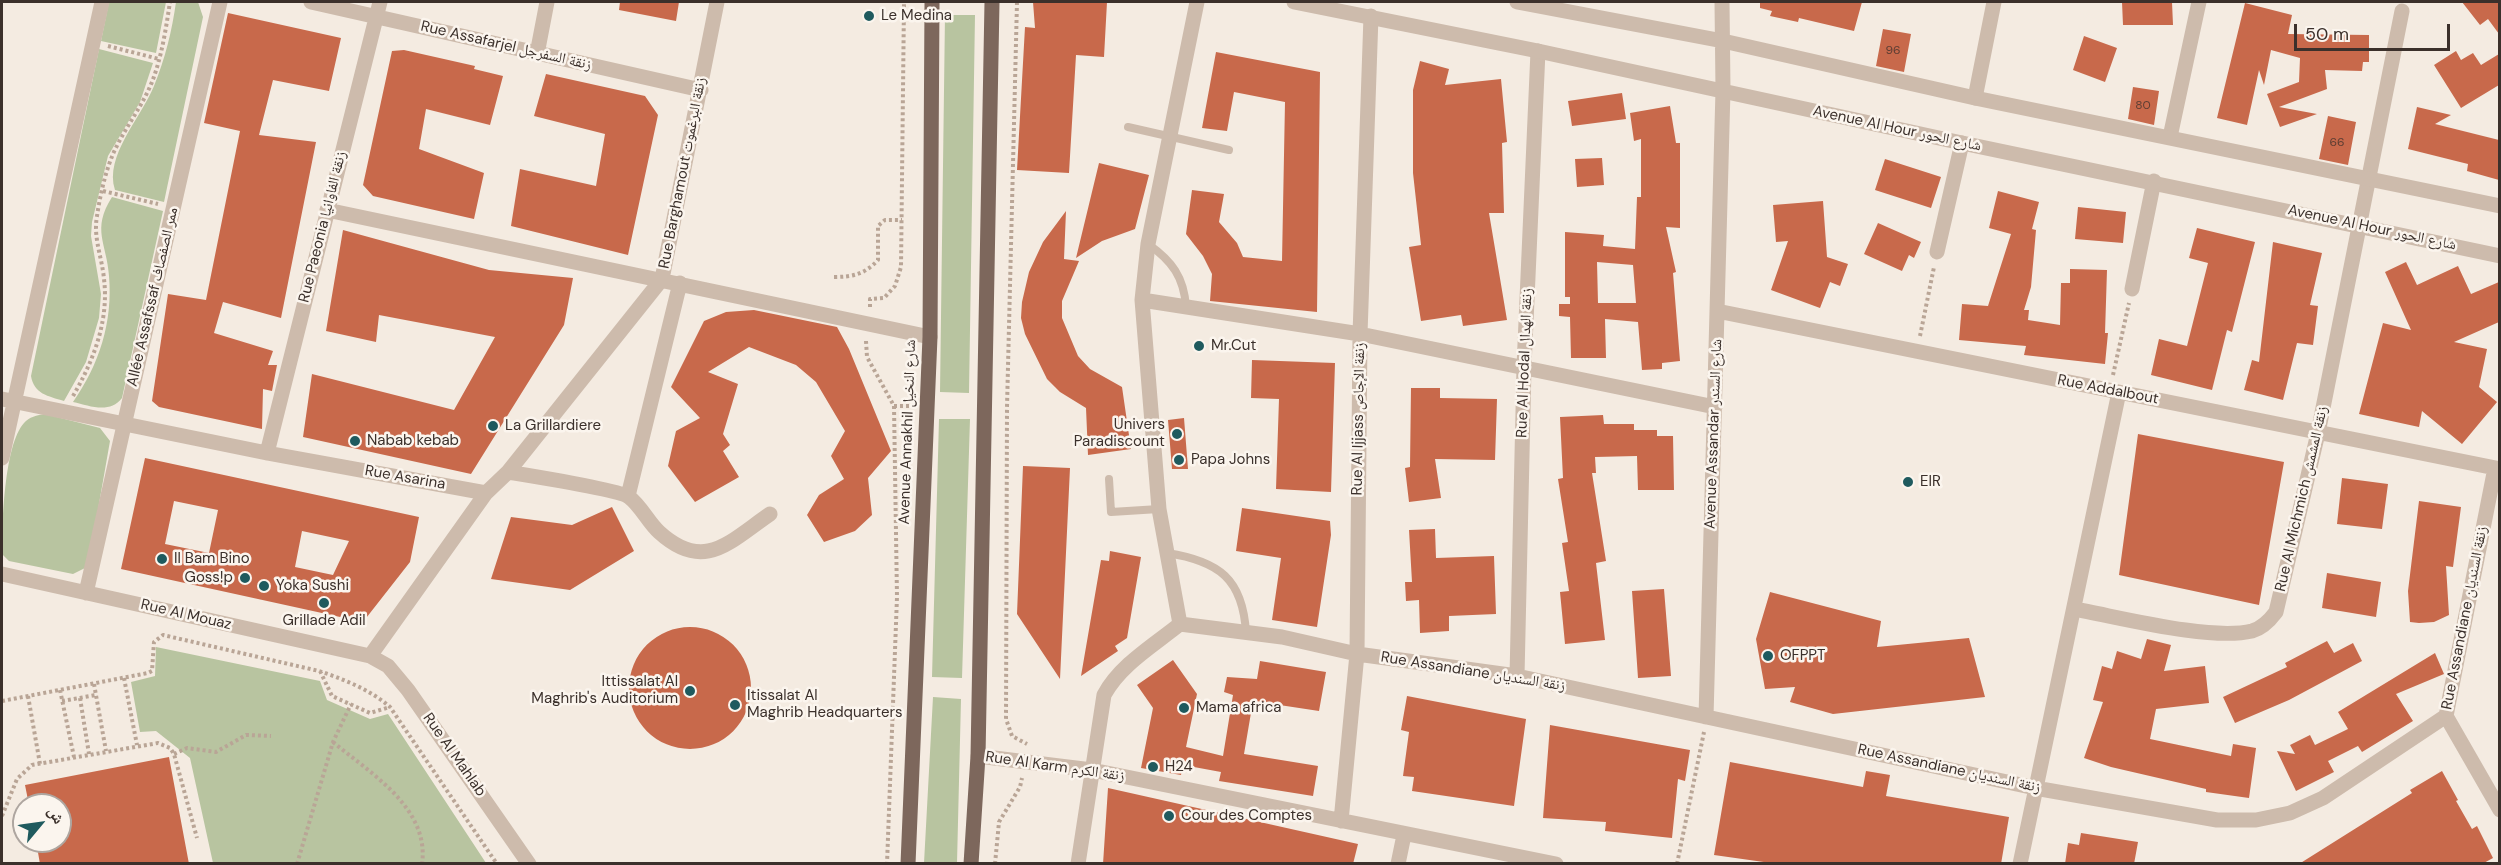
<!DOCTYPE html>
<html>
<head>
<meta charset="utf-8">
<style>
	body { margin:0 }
	#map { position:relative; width:2501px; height:865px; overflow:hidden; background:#f4ebe1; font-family:"DM Sans","Noto Naskh Arabic",sans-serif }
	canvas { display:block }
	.frame { position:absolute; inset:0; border:3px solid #3b302b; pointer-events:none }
	.north { position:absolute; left:12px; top:793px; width:60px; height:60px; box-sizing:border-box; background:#fbf5ee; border:2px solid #aea6a0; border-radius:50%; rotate:61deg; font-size:16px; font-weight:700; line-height:24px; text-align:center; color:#3b302b }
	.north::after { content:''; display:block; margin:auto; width:21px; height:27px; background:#1f5a5e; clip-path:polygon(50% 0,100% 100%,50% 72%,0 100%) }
	.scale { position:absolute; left:2294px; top:24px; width:156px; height:27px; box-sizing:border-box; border:3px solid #3b302b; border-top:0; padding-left:8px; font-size:18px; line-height:21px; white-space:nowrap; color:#3b302b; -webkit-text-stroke:4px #fbf5ee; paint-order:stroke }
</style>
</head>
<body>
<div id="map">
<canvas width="2501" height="865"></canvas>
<div class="frame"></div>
<div class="north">ش</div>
<div class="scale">50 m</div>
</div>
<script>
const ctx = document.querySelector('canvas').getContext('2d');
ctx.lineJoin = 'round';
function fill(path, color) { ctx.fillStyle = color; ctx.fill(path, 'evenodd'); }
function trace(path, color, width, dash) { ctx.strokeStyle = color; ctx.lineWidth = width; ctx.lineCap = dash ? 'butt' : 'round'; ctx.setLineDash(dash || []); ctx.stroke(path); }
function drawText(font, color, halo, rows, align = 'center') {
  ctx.font = font + ' "DM Sans","Noto Naskh Arabic",sans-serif'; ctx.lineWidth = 5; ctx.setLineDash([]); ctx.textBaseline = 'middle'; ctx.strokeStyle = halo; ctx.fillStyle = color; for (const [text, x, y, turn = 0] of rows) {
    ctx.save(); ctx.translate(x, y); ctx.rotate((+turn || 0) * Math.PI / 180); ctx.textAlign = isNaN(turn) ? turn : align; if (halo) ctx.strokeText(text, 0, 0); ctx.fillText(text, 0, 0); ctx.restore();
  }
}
fill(new Path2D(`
	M109,2H166L156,53L101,41Z
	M176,2H198L203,17L164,202L115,190C104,156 141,118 154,86C165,59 172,31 176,2Z
	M945,15H975L969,393L940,392Z
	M99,49L153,63L140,102L108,156L92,222L91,236L101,294L99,318L86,362L64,401C48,396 34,394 31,376Z
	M112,197L163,211L122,398C110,414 90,406 73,402C99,365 113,322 109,276C107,243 91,230 112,197Z
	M45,414L100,428L110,441L89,561L85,568L73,574L9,561L2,554C2,525 4,445 24,423C29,417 37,415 45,414Z
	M939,419H970L962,678L932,677Z
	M156,647L320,681L327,700L370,719L388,714L486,863H213L190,758L156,731L140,732L131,682L155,676Z
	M933,697L961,699L957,863H924Z`), '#b8c4a0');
fill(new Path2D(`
	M620,2H679L676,21L619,10Z
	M1033,2H1107L1104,57L1076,55L1069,173L1017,170L1025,27L1035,28Z
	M1760,2H1862L1854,31L1799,18L1798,22L1770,16L1772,11L1760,8Z
	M2122,2H2172L2173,25H2123Z
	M2462,2H2499V34L2488,19L2480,25Z
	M2245,3L2292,15L2288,34L2369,35V62H2363L2362,71L2325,70L2327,89L2279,107L2317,114L2280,127L2267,94L2299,82L2300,58L2271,50L2264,85L2259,70L2247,125L2217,118Z
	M228,13L341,38L329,91L273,80L259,135L316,142L281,318L223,302L214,333L273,351L268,365H277L272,391L263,389L262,429L159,407L152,401L168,294L206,300L240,131L204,123Z
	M1883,29L1911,34L1904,72L1876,66Z
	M2084,36L2117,48L2105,82L2073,70Z
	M404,50L475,66L474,69L503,76L490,125L426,109L419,149L484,173L474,219L373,196L363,185L392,51Z
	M2456,51L2461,60L2473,53L2481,65L2499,54V85L2461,108L2434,65Z
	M1216,52L1320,72L1317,312L1210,301L1212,274L1203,256L1186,234L1192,190L1224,194L1219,222L1237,243L1243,257L1282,261L1285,102L1234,92L1227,131L1202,128Z
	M1420,61L1449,69L1445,85L1501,79L1507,142L1502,143L1504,213H1489L1507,320L1463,326L1461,315L1421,321L1409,247L1421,245L1413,173V90Z
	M546,74L645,96L658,115L628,255L511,226L520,169L596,186L605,134L534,116Z
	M2133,87L2159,91L2154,125L2128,119Z
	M1622,93L1626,119L1572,126L1568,101Z
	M1670,106L1676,143H1680V228L1666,227L1676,272L1673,273L1680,361L1662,363V369L1642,370L1638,322L1605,319L1606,358H1571L1570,317L1559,316V304H1570V297H1565V232L1604,235L1603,246L1635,249L1637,197H1641V139L1634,141L1630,113ZM1597,262L1633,265L1636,303H1598Z
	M2417,107L2451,115L2435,124L2499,140V180L2467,171L2468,164L2408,149Z
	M2328,116L2356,122L2348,165L2319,159Z
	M1602,158L1604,185L1577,187L1575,159Z
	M1885,159L1941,177L1931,208L1875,190Z
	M1099,163L1149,175L1135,229L1102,241L1076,258Z
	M1998,191L2039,202L2032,229L2036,230L2031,287L2024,310H2029L2028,320L2060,325L2061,283H2070V269L2107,270L2105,333H2108L2105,364L2024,355L2026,346L1959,340L1962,304L1988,306L2011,234L1989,228Z
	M1823,201L1827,257L1848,264L1840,286L1830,282L1820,308L1771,290L1788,241L1776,242L1773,205Z
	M2078,207L2126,212L2123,243L2075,239Z
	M1066,211L1064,259L1079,261L1062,301V318L1078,356L1090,369L1122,387L1131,449L1088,455L1086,408L1060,392L1047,379L1025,334L1021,318L1022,302L1029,272L1043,242Z
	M1878,223L1921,242L1914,258L1909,255L1902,271L1864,254Z
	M2197,228L2255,242L2232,332L2227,330L2212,390L2151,375L2159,339L2187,346L2208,263L2189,258Z
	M343,230L489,270L573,278L564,325L471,474L303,437L312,374L454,410L495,337L379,315L376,342L326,331Z
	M2273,242L2322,253L2310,305L2318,306L2313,345L2297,343L2283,400L2244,390L2252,360L2259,362Z
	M2406,262L2417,285L2458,266L2471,294L2499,282V322L2454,342L2487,349L2479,387L2497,402L2462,444L2422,411L2419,427L2359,414L2383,323L2411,330L2385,272Z
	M754,310L837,327L849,349L891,451L868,478L872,515L855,531L824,542L807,515L819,495L844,479L831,456L845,431L816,382L796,365L749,347L708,372L738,384L723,434L730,445L723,451L739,477L695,502L668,466L676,431L700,418L671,387L704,321L726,312Z
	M1252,360L1335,363L1331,492L1276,489L1279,399L1251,398Z
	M1411,388H1440V398L1497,399L1495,460L1435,459L1441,498L1409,502L1405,468L1410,467Z
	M1603,415L1604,424H1634V430H1657V436H1673L1674,490H1638L1637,456L1595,457L1596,473H1592L1606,561L1596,563L1605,640L1565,644L1560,592L1569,591L1562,543L1568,542L1558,479L1563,478L1560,417Z
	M1184,418L1188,469H1172L1168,420Z
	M2138,434L2284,462L2259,605L2119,575Z
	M145,458L419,517L410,562L363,622L121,569ZM174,501L218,510L209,553L165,544ZM302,531L349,541L333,575L295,567Z
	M1023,466L1070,468L1060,679L1017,614Z
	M2342,478L2388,484L2382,529L2337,524Z
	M2419,501L2461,507L2453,567L2446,566L2449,615L2434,622L2419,623L2410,622L2408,591Z
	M612,507L634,551L570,590L491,579L511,517L572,525Z
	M1242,508L1330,521L1331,535L1317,627L1272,620L1281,558L1236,551Z
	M1435,529L1436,558L1494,556L1496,614L1449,616V631L1420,633L1419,600L1406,601L1405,582H1412L1409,530Z
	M1110,551L1141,557L1127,638L1115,646L1118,651L1081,676L1101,560L1109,561Z
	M2327,573L2381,582L2376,617L2322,608Z
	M1664,589L1671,676L1638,678L1632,591Z
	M1770,592L1881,621L1877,647L1969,638L1985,697L1833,714L1790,702L1795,687L1765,689L1756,639Z
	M629 688a61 61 0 1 1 122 0a61 61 0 1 1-122 0Z
	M2147,639L2171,645L2164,671L2205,666L2209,703L2156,709L2150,739L2231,756L2233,744L2256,748L2249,798L2206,792V789L2111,767L2084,758L2103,702L2093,700L2102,666L2112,669L2117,651L2141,659Z
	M2327,641L2334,653L2353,643L2362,661L2289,700L2235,723L2223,697L2287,667L2285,663Z
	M2435,653L2444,674L2396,694L2413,721L2362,752L2358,746L2328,761L2334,772L2296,791L2277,751L2295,754L2290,745L2310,735L2315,745L2348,729L2338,712Z
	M1173,660L1197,694L1186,747L1223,756L1233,695L1224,692L1227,677L1257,679L1260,661L1326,672L1319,711L1253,701L1244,754L1318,766L1313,796L1219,781L1221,772L1183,765L1181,775L1141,768L1153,708L1137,685Z
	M1407,696L1526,719L1514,806L1412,791L1414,777L1403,776L1409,732L1401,730Z
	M1550,725L1690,750L1685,781L1678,779L1672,838L1605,831L1606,822L1543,818Z
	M169,757L189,864H40L36,841H60V805H29L25,785Z
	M1730,762L1863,787L1866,771L1890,775L1886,796L2009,817L2001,864H1778L1714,855Z
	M2442,771L2458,800L2456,801L2472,829L2477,826L2493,858L2482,864H2299L2412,793L2410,790Z
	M1108,788L1358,844L1353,864H1103Z
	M2081,833L2138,842L2134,864H2065L2068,843L2079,845Z`), '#c8694b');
trace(new Path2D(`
	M1017,2L1007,407L1006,719L1012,736L1027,744
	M108,46L159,59
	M103,191L158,204
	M834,277C853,277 865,274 878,260V226L885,220H902
	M870,307V299L884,298L895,286L901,267L904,2
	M1920,336L1934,267
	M866,341L867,357L894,406L897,597L887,864
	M2113,375L2129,303
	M73,396C94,360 109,320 104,279C102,257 93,238 97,216C100,196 105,173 113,154C124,129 142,107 152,82C162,56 166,28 170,2
	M894,406H911
	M320,671L332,696L370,713L390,707
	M124,678L137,745
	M94,684L106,751
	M60,690L74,757
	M28,696L40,764
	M80,698L89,754
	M2,701L148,673L152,671L154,642L163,635L319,671C343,679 371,690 390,707L497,864
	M62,701L96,695
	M333,742C370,773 430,808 422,864
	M174,754L187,748L216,752L246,735L271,736
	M2,816L17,779L32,765L158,743L170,748L174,754L197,838
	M297,864L333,742L351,704
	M995,864L999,822L1020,787L1022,778
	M1677,864L1704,732`), '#b9a596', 4, [3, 3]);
trace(new Path2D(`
	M1128,127L1229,150
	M1148,244C1172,261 1184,277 1186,307
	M1109,479L1111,512L1159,509
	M1167,553C1219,561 1243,579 1246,633`), '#cdbbac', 8);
trace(new Path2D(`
	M311,2L701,90
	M537,54L547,2
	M1975,98L1994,2
	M2170,137L2199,2
	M327,210L930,337
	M1937,252L1962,143
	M2132,289L2154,181
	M1142,300L1360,334L1715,407
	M1717,311L2500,469
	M2,399L267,453L486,493
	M267,453L380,2
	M2,458L102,2
	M508,472L662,279L717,2
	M628,496L680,283
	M2,574L370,656L388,666L408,690L529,864
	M86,593L220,2
	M2074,609C2119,617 2210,641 2252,631C2263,628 2270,620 2276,612L2318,433L2402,11
	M1180,624L1282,637L1357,654L1517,676L2035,788L2217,820H2256L2290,813L2323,798L2446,716L2495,468
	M370,656L486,493L508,472C526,475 621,490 629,497C641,506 648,522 659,532C704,573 729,542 770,514
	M1517,676L1524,367L1538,51
	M2446,716L2500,810
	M1706,717L1723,90
	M978,756L1092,770L1556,864
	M1341,821L1357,654L1360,334L1371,16
	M1078,864L1104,695C1120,665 1154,645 1180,624L1159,509L1142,300L1148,244L1197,2
	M1398,864L1404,835
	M2020,864L2119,392`), '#cdbbac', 15);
trace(new Path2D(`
	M1294,2L1538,51L1962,143L2500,256
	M1517,2L1723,41L1975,98L2500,206
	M1722,2L1723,90`), '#cdbbac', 15);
trace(new Path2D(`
	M908,864L930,337L932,2
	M971,864L978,756L992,2`), '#7d675c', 15);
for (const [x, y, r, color] of [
	[869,16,6,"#1f5a5e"],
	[1199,346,6,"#1f5a5e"],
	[493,426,6,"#1f5a5e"],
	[1177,434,6,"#1f5a5e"],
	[355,441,6,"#1f5a5e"],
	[1179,460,6,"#1f5a5e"],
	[1908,482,6,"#1f5a5e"],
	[162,559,6,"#1f5a5e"],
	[245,578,6,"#1f5a5e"],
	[264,586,6,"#1f5a5e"],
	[324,603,6,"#1f5a5e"],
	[1768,656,6,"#1f5a5e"],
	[690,691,6,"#1f5a5e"],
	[735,705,6,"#1f5a5e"],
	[1184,708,6,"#1f5a5e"],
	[1153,767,6,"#1f5a5e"],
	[1169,816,6,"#1f5a5e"]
]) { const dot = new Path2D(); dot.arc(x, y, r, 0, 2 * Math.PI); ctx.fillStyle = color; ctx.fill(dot); trace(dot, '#fbf5ee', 2); }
drawText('12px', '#5e3e33', null, [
	["96",1893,51],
	["80",2143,106],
	["66",2337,143]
]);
drawText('15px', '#3b302b', '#fbf5ee', [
	["Le Medina",881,16],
	["Mr.Cut",1211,346],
	["Univers",1165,425,"right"],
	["Paradiscount",1165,442,"right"],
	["La Grillardiere",505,426],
	["Nabab kebab",367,441],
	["Papa Johns",1191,460],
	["EIR",1920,482],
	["Il Bam Bino",174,559],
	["Goss!p",233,578,"right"],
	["Yoka Sushi",276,586],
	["Grillade Adil",324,621,"center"],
	["OFPPT",1780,656],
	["Ittissalat Al",678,682,"right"],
	["Maghrib's Auditorium",678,699,"right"],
	["Itissalat Al",747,696],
	["Maghrib Headquarters",747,713],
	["Mama africa",1196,708],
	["H24",1165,767],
	["Cour des Comptes",1181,816]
], 'left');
drawText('15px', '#3b302b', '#fbf5ee', [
	["Rue Assafarjel زنقة السفرجل",506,46,13],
	["Avenue Al Hour شارع الحور",1897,129,12],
	["Rue Barghamout زنقة البرغموت",683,173,-79],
	["Rue Paeonia زنقة الفاوانيا",323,227,-76],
	["Avenue Al Hour شارع الحور",2372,228,12],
	["Allée Assafssaf ممر الصفصاف",153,297,-77],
	["Rue Al Hodal زنقة الهدال",1525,363,-88],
	["Rue Addalbout",2108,390,11],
	["Rue Al Ijjass زنقة الإجاص",1359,419,-89],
	["Avenue Annakhil شارع النخيل",908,432,-88],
	["Avenue Assandar شارع السندر",1714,434,-88],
	["Rue Asarina",405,478,10],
	["Rue Al Michmich زنقة المشمش",2302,499,-77],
	["Rue Al Mouaz",186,615,13],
	["Rue Assandiane زنقة السنديان",2465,618,-79],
	["Rue Assandiane زنقة السنديان",1473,672,9],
	["Rue Al Mahlab",454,755,55],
	["Rue Al Karm زنقة الكرم",1055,767,8],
	["Rue Assandiane زنقة السنديان",1949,769,12]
]);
</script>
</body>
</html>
